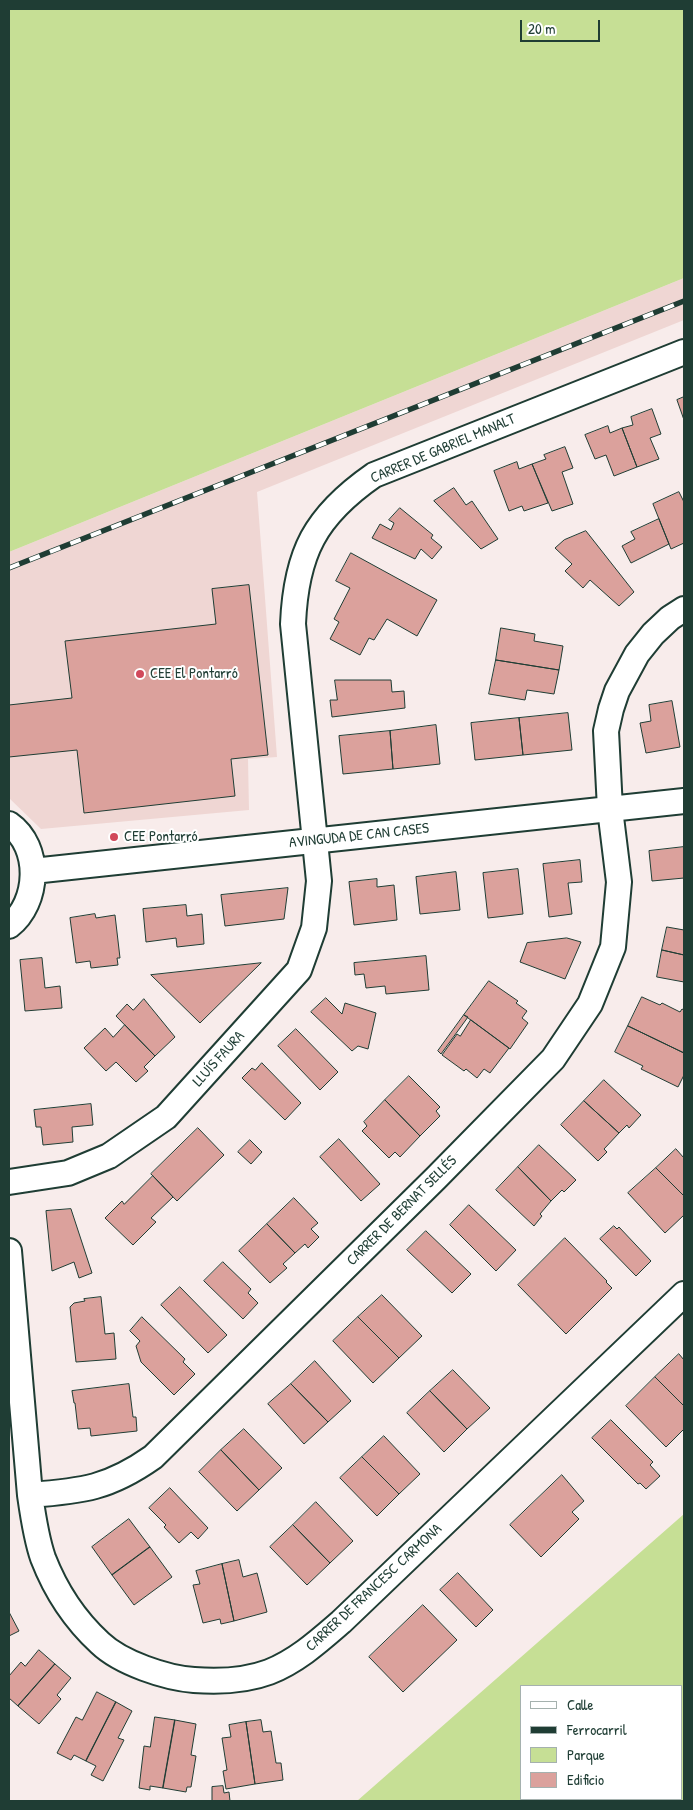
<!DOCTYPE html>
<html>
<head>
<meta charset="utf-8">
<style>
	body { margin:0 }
	#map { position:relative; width:693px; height:1810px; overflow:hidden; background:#f8eceb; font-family:"Patrick Hand",sans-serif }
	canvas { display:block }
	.frame { position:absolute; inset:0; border:10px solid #1f3d34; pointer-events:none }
	.legend { position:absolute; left:520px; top:1685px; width:162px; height:115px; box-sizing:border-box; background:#fff; border:1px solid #a5b1ae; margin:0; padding:6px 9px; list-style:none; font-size:15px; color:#1f3d34 }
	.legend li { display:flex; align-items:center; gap:10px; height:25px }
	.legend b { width:25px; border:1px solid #a5b1ae }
	.scale { position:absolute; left:520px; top:20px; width:80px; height:22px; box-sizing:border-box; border:2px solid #1f3d34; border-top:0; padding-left:6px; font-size:15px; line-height:18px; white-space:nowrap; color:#1f3d34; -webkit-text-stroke:4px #fff; paint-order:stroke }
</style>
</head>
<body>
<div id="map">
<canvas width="693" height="1810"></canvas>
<div class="frame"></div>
<ul class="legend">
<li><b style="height:6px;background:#fff"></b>Calle</li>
<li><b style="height:6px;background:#1f3d34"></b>Ferrocarril</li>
<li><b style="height:14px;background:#c6df95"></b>Parque</li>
<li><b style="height:14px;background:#dba19c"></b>Edificio</li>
</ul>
<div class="scale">20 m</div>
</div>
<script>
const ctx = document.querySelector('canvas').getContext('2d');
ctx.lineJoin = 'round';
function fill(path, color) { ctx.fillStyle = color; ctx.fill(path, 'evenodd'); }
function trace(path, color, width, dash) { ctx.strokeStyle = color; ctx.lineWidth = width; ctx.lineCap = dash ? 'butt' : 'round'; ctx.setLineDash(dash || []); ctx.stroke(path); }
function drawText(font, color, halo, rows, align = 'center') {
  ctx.font = font + ' "Patrick Hand",sans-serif'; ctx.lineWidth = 4; ctx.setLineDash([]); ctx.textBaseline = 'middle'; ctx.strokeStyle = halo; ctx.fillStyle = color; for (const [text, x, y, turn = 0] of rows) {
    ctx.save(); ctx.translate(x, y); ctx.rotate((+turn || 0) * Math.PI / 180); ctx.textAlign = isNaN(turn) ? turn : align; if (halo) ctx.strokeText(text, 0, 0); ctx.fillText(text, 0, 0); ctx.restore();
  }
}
fill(new Path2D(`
	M684,278V320L257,492L277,757L248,759L249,810L41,829L9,798V552Z`), '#efd6d3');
fill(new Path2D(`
	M9,9H684V278L9,552Z
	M684,1514V1801H357ZM522,1686H682V1799H522Z`), '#c6df95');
const building = new Path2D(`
	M684,397V420L677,400Z
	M652,409L661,434L650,438L659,459L637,467L622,428L633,425L631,417Z
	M608,426L610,433L622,428L637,467L614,476L606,455L595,459L585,435Z
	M565,447L573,468L562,472L573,504L552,511L532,464L546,459L544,455Z
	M517,462L519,469L532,464L548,503L524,511L522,506L509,511L494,471Z
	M454,488L466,505L472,501L498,539L481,549L434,501Z
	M679,492L684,502V543L671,549L653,504Z
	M400,508L433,535L431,538L442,547L432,559L421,549L415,559L372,538L380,524L391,530L394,523L389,520Z
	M659,519L669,544L631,563L622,546L635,539L631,532Z
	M586,531L634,592L619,606L590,580L583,588L565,571L572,564L555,548L564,540Z
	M351,553L437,600L417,636L387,619L374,640L369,638L360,655L330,639L339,622L334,619L350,588L336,581Z
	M249,585L268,755L231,759L235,796L84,813L77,750L9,757V705L72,698L65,641L216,624L212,589Z
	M501,628L535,634L534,641L563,646L559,670L496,660Z
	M496,660L559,670L554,694L527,690L525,700L489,694Z
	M335,680H391L392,692L404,691L405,708L332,717L330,700H337Z
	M672,701L680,747L646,753L640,723L651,721L649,705Z
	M568,713L572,750L523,755L519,718Z
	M519,718L523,755L475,760L471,723Z
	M436,725L440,764L393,769L390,731Z
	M390,731L393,769L343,774L339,736Z
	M684,847V878L652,881L649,851Z
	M580,860L582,882L568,883L572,914L549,917L543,864Z
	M518,869L523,914L488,918L483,873Z
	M456,872L460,910L420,914L416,877Z
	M377,879V887L394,885L397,920L354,925L349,882Z
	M288,888L284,919L225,926L221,895Z
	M186,905L187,916L202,914L204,944L177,947L176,938L146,942L143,909Z
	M95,914L96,918L115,915L120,958H117L118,965L91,968L90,961L76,963L70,918Z
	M667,927L684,930V955L662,950Z
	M567,938L581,942L565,979L520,962L527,943Z
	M662,950L684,955V982L657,977Z
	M426,956L429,990L386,994L385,986L366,988L364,974L355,975L354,963Z
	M42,958L45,988L60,986L62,1008L25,1011L20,960Z
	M261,963L200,1023L151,975Z
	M489,981L518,1001L516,1003L527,1011L522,1018L528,1023L510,1049L464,1015Z
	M642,997L660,1005L662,1003L680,1012L682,1009L684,1010V1053L628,1026Z
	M326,998L342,1014L345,1003L376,1013L368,1049L358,1046L352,1051L311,1012Z
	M144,999L175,1037L155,1056L116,1016L127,1004L133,1010Z
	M464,1015L468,1017L441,1054L438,1051Z
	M471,1020L509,1048L490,1073L484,1069L477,1078L466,1069L464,1071L442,1055L457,1034L460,1036Z
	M125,1025L155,1056L144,1067L148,1071L136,1082L116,1062L106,1071L84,1048L105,1028L113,1037Z
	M628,1026L684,1053V1075L678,1087L641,1069L643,1066L615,1052Z
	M296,1029L338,1072L320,1090L278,1046Z
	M262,1063L301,1103L285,1120L242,1078L252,1068L255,1070Z
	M409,1076L440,1107L436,1111L440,1116L420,1136L385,1100Z
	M604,1080L641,1115L629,1128L627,1125L619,1133L584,1101Z
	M385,1100L420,1136L400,1157L395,1152L389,1158L362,1131L367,1126L364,1122Z
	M584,1101L619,1133L604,1149L607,1152L598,1161L561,1125Z
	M91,1104L93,1125L72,1127L73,1142L43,1145L41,1127H36L34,1110Z
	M198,1128L224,1155L177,1201L151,1174Z
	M339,1139L380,1184L361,1201L320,1157Z
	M250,1140L262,1152L251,1164L238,1152Z
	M539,1145L576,1180L564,1192L562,1190L551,1201L518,1167Z
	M676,1149L684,1158V1196L656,1168Z
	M518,1167L551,1201L540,1214L542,1216L534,1226L496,1190Z
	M656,1168L684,1196V1215L665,1233L628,1193Z
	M153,1176L173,1197L151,1218L156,1222L133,1245L105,1218L122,1201L124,1204Z
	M294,1198L318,1223L311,1229L319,1237L308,1248L305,1244L295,1253L267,1224Z
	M469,1205L516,1250L496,1271L450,1225Z
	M71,1209L92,1273L79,1278L74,1262L52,1271L46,1211Z
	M267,1224L295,1253L283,1264L287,1268L270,1283L239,1251Z
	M614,1226L617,1229L619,1227L651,1261L636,1276L600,1239Z
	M426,1231L471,1274L452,1293L407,1250Z
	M565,1238L607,1281L606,1282L612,1288L566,1334L518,1285Z
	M223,1262L251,1289L248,1293L258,1303L243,1319L204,1281Z
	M180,1287L227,1335L208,1353L161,1305Z
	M382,1295L422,1336L399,1358L358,1317Z
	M101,1297L105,1334L114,1333L116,1359L76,1362L70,1307L74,1303L85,1301L84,1299Z
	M142,1317L185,1359L183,1362L195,1374L174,1395L141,1362L136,1346L140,1341L130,1331Z
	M358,1317L399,1358L373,1383L333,1341Z
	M679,1354L684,1360V1406L655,1377Z
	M315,1361L351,1401L328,1422L291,1384Z
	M453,1370L490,1408L467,1429L430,1391Z
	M655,1377L684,1406V1429L666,1447L626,1406Z
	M129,1384L133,1417H136L137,1431L91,1436L90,1428L78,1429L75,1403H74L72,1391Z
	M291,1384L328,1422L304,1444L268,1404Z
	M430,1391L467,1429L444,1452L407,1413Z
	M611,1420L653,1462L650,1465L660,1476L646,1489L640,1483L638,1484L592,1438Z
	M244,1429L282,1468L259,1490L221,1450Z
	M384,1436L420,1474L399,1494L362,1457Z
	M221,1450L259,1490L237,1511L199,1472Z
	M362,1457L399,1494L377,1516L340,1478Z
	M562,1475L584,1501L572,1512L579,1519L541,1557L510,1525Z
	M170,1488L208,1528L198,1539L191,1532L179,1543L164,1527L166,1525L149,1508Z
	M316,1502L353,1541L330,1563L293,1525Z
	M129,1519L150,1547L112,1575L92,1547Z
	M293,1525L330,1563L307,1585L270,1547Z
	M150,1547L172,1577L134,1605L112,1575Z
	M239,1560L243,1577L257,1573L267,1612L234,1621L222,1564Z
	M222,1564L234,1621L221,1624L220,1619L203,1623L193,1585L200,1584L196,1571Z
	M458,1573L493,1610L476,1627L440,1590Z
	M423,1605L457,1640L403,1692L369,1657Z
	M9,1612L19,1631L9,1636Z
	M39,1650L55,1664L18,1706L9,1698V1676L21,1662L25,1666Z
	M55,1664L71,1678L57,1695L61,1699L39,1724L18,1706Z
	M97,1692L116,1702L86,1761L74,1755L71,1760L57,1753L76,1717L82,1720Z
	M116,1702L132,1711L118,1738L124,1740L103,1781L91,1775L96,1766L86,1761Z
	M155,1717L175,1720L163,1788L150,1786V1790L139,1788L144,1746L150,1747Z
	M175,1720L196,1724L191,1755L196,1756L191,1787H187L186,1792L163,1788Z
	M261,1720L263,1732L271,1731L276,1763H281L283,1780L255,1784L246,1722Z
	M246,1722L255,1784L226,1789L223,1771L227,1770L222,1738L231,1737L229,1725Z
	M223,1786L224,1793L229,1792L230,1801H212V1787Z`);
fill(building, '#dba19c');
trace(building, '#1f3d34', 1);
const street = new Path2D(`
	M9,824C42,847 39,903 9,926
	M33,871L684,801
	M9,1182L68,1173L109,1156L166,1117L299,970L314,928L319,881L293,624C296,553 315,516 374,475L684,352
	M9,1251L30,1495C33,1516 36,1538 43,1558C55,1589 75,1620 100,1643C121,1663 166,1678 194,1680C220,1682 245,1681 269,1672C297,1661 319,1641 341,1622L684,1294
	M30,1495C83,1491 109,1488 153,1457L436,1178L553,1059L590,1004L613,947L619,882L610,809L606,731L611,709L617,691L637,654L653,634L670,618L684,609`);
trace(street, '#1f3d34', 28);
trace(street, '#fff', 24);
const rail = new Path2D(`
	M9,568L684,301`);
trace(rail, '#1f3d34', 5.5);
trace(rail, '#fff', 4, [11]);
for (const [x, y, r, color] of [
	[140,674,5,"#d1495b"],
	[114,837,5,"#d1495b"]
]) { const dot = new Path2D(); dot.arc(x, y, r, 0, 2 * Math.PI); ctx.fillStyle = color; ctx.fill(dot); trace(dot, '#fff', 2); }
drawText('15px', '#1f3d34', '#fff', [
	["CARRER DE GABRIEL MANALT",443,449,-23],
	["AVINGUDA DE CAN CASES",359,836,-6],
	["LLUÍS FAURA",219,1059,-48],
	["CARRER DE BERNAT SELLÉS",402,1211,-45],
	["CARRER DE FRANCESC CARMONA",374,1588,-43]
]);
drawText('15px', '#1f3d34', '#fff', [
	["CEE El Pontarró",150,674],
	["CEE Pontarró",124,837]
], 'left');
</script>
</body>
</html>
